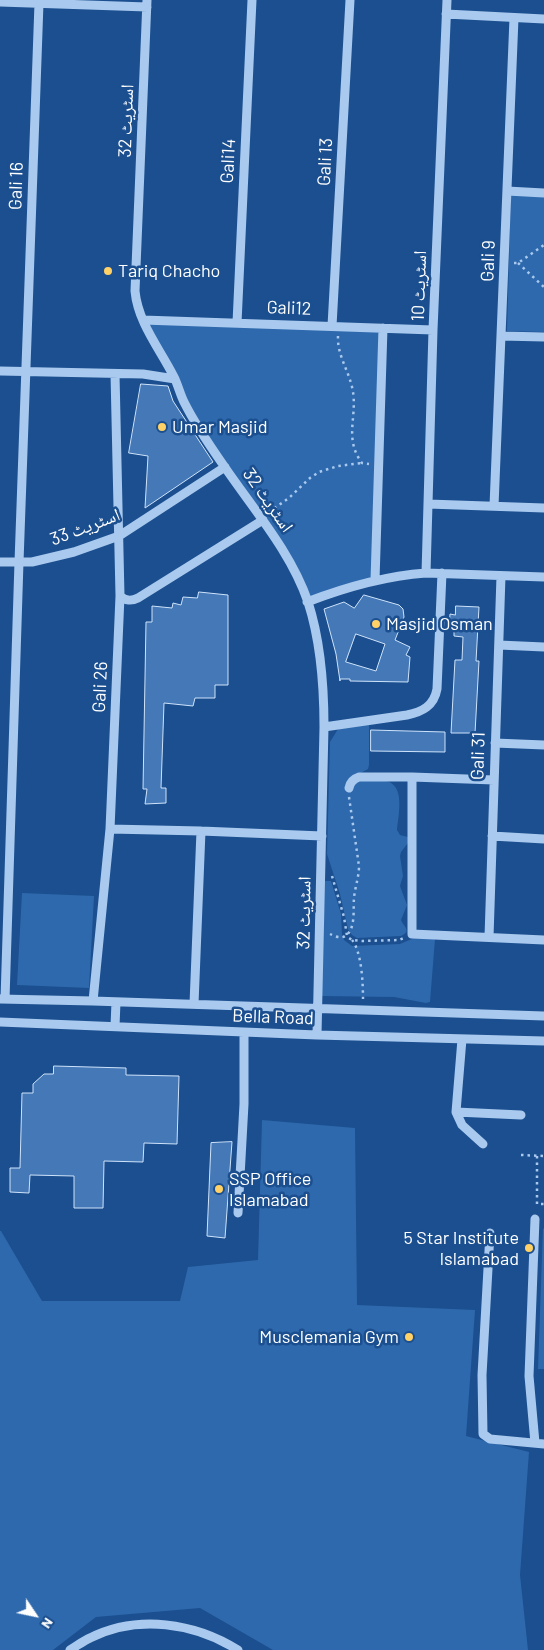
<!DOCTYPE html>
<html>
<head>
<meta charset="utf-8">
<style>
	body { margin:0 }
	#map { position:relative; width:544px; height:1650px; overflow:hidden; background:#1b4f8f; font-family:Barlow,sans-serif }
	canvas { display:block }
	.north { position:absolute; left:10px; top:1590px; width:50px; height:50px; -webkit-text-stroke:4px #1b4f8f; paint-order:stroke; rotate:124deg; font-size:14px; font-weight:700; line-height:20px; text-align:center; color:#fff }
	.north::after { content:''; display:block; margin:auto; width:18px; height:22px; background:#fff; clip-path:polygon(50% 0,100% 100%,50% 72%,0 100%) }
</style>
</head>
<body>
<div id="map">
<canvas width="544" height="1650"></canvas>
<div class="north">N</div>
</div>
<script>
const ctx = document.querySelector('canvas').getContext('2d');
ctx.lineJoin = 'round';
function fill(path, color) { ctx.fillStyle = color; ctx.fill(path, 'evenodd'); }
function trace(path, color, width, dash) { ctx.strokeStyle = color; ctx.lineWidth = width; ctx.lineCap = dash ? 'butt' : 'round'; ctx.setLineDash(dash || []); ctx.stroke(path); }
function drawText(font, color, halo, rows, align = 'center') {
  ctx.font = font + ' Barlow,"Noto Naskh Arabic",sans-serif'; ctx.lineWidth = 5; ctx.setLineDash([]); ctx.textBaseline = 'middle'; ctx.strokeStyle = halo; ctx.fillStyle = color; for (const [text, x, y, turn = 0] of rows) {
    ctx.save(); ctx.translate(x, y); ctx.rotate((+turn || 0) * Math.PI / 180); ctx.textAlign = isNaN(turn) ? turn : align; if (halo) ctx.strokeText(text, 0, 0); ctx.fillText(text, 0, 0); ctx.restore();
  }
}
fill(new Path2D(`
	M511,193L544,195V332L507,331Z
	M143,320L383,328L375,580L307,602L297,576L225,467Z
	M369,720V765L368,769L357,775L358,781C367,781 377,780 386,781C406,785 398,817 397,830L400,835L408,837V843L401,852L400,856L403,876L400,886L407,905L401,920C404,927 412,931 401,936L357,938L352,935L348,929L340,894L327,854L330,742L338,729Z
	M324,881H331L341,914L342,935L344,940L352,946L400,944L414,938L435,939L430,1002L426,1003L394,997L321,996Z
	M22,893L94,896L89,988L17,985Z
	M262,1120L355,1128L357,1305L475,1310L466,1436L529,1452L520,1575L528,1650H273L200,1608L96,1617L53,1650H0V1231H1L42,1301H180L188,1267L258,1260Z
	M543,1228L544,1229V1369H538Z`), '#2e69ad');
const building = new Path2D(`
	M141,384L168,386L173,401L213,462L145,508L148,456L129,453Z
	M199,592L228,595V685H215V698H195L193,706L164,703L161,788H166V803L145,804L147,789H143L146,622H152V606L172,608L173,603L181,605L183,597L197,598Z
	M364,595L399,605L403,609L404,617L395,640L410,647L406,655L410,657L408,682L350,681V679H340V681L336,654L324,609L344,602L354,608ZM356,634L385,644L376,671L346,662Z
	M456,606L479,607L476,661H479L475,733H451L455,660H462L463,637L454,636V629H449L450,614L455,615Z
	M371,730L445,732V752L371,751Z
	M54,1066L126,1068V1075L179,1076L177,1144L144,1143L143,1162L104,1161L103,1208H74V1176L30,1175L29,1193L10,1192V1168H20L22,1093H33V1084L44,1074H53Z
	M232,1142L225,1238L207,1236L211,1143Z`);
fill(building, '#4478b7');
trace(building, '#cfe3fa', 1);
trace(new Path2D(`
	M514,263H518L544,245
	M518,263L544,287
	M338,336C337,356 350,372 353,392C357,418 344,439 362,463L369,464
	M269,512L289,498L310,478L319,472L338,466L362,463
	M332,876L344,917L347,936L349,938L352,940L362,941L399,940L404,938
	M330,934C334,936 341,939 345,936C356,930 353,909 354,898C355,887 359,877 359,866L349,797
	M352,940C362,952 363,985 363,999
	M521,1155L544,1156
	M537,1156V1204H544`), '#a9c9ee', 2.5, [2.5, 4]);
trace(new Path2D(`
	M147,0L135,291C138,323 160,349 174,377C178,385 180,394 184,402C195,424 210,446 224,466C254,510 291,552 308,602C321,642 324,685 324,727L317,1035
	M0,2L147,7
	M446,14L544,19
	M507,191L544,193
	M143,320L433,330
	M237,323L252,0
	M332,326L350,0
	M501,336L544,337
	M0,371L143,374L175,379
	M428,504L544,508
	M494,506L514,18
	M0,562H32L74,552L119,536L225,467
	M426,573L433,330L447,0
	M375,580L383,328
	M120,596C125,601 132,601 138,598L263,520
	M307,602C346,587 385,576 426,573L544,577
	M499,645L544,647
	M324,727L407,715C422,712 434,706 437,689L442,573
	M495,743L544,745
	M412,777V934L544,940
	M349,788C350,782 353,779 359,777H412L494,780
	M110,829L201,831L322,836
	M492,836L544,839
	M489,937L501,576
	M0,999L93,1001L544,1016
	M5,999L19,562L39,3
	M93,1001L110,829L120,596L115,374
	M194,1004L201,831
	M0,1022L317,1035L544,1041
	M115,1026L116,1002
	M462,1039L456,1112L462,1125L483,1144
	M456,1112L521,1115
	M238,1213L244,1104V1032
	M490,1233L482,1375L483,1434L490,1439L544,1444
	M535,1443L529,1376L535,1219
	M70,1650C77,1646 83,1641 90,1638C138,1614 195,1623 238,1650`), '#a9c9ee', 9);
for (const [x, y, r, color] of [
	[108,271,5,"#ffd166"],
	[162,427,5,"#ffd166"],
	[376,624,5,"#ffd166"],
	[219,1189,5,"#ffd166"],
	[529,1248,5,"#ffd166"],
	[409,1337,5,"#ffd166"]
]) { const dot = new Path2D(); dot.arc(x, y, r, 0, 2 * Math.PI); ctx.fillStyle = color; ctx.fill(dot); trace(dot, '#1b4f8f', 2); }
drawText('18px', '#fff', '#1b4f8f', [
	["اسٹریٹ 32",126,121,-88],
	["Gali14",228,161,-87],
	["Gali 13",325,162,-87],
	["Gali 16",16,186,-88],
	["Gali 9",488,261,-88],
	["اسٹریٹ 10",419,286,-88],
	["Gali12",289,308,2],
	["اسٹریٹ 32",268,500,55],
	["اسٹریٹ 33",85,527,-21],
	["Gali 26",100,687,-87],
	["Gali 31",478,756,-88],
	["اسٹریٹ 32",304,913,-89],
	["Bella Road",273,1017,2]
]);
drawText('18px', '#fff', '#1b4f8f', [
	["Tariq Chacho",118,271],
	["Umar Masjid",172,427],
	["Masjid Osman",386,624],
	["SSP Office",229,1179],
	["Islamabad",229,1200],
	["5 Star Institute",519,1238,"right"],
	["Islamabad",519,1259,"right"],
	["Musclemania Gym",399,1337,"right"]
], 'left');
</script>
</body>
</html>
